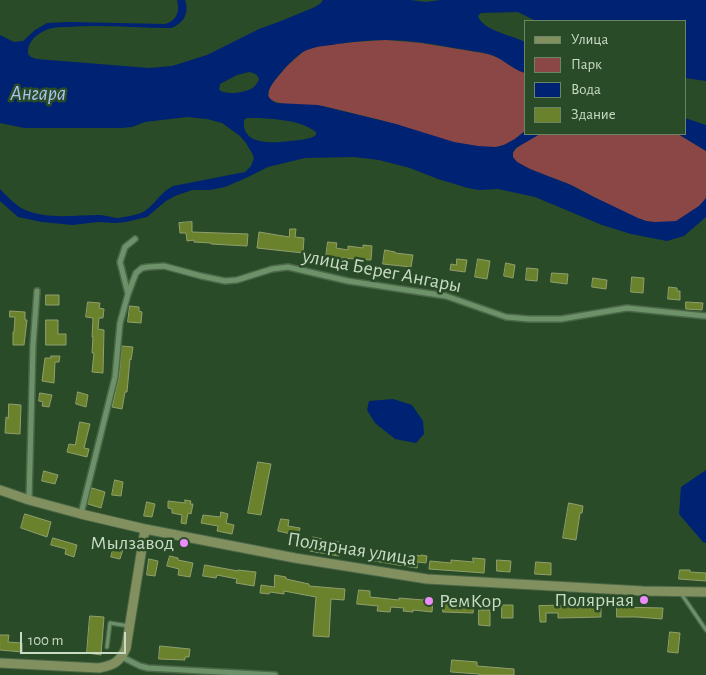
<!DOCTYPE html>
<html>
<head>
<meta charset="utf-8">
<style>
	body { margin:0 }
	#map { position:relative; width:706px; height:675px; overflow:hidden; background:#2a4b27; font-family:"Alegreya Sans",sans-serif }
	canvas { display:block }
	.legend { position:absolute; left:524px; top:20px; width:162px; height:115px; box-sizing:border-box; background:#2a4b27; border:1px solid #698566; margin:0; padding:6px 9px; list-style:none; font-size:15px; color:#c8dbc5 }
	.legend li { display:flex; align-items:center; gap:10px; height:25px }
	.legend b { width:25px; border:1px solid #698566 }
	.scale { position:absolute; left:20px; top:632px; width:106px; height:22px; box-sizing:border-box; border:2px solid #c8dbc5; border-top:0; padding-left:6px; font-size:15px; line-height:18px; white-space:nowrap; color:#c8dbc5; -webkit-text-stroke:4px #2a4b27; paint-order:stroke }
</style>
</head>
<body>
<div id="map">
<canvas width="706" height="675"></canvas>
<ul class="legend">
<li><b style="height:6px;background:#82905f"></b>Улица</li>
<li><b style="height:14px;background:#8b4746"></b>Парк</li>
<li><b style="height:14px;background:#002272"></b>Вода</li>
<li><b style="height:14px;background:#6b822c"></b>Здание</li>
</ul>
<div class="scale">100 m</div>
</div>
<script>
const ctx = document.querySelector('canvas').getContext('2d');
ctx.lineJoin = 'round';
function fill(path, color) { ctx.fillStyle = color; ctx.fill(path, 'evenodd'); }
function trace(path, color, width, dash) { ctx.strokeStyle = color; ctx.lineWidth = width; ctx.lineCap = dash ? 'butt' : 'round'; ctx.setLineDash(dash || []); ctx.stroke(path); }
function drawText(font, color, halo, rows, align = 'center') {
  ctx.font = font + ' "Alegreya Sans",sans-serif'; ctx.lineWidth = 5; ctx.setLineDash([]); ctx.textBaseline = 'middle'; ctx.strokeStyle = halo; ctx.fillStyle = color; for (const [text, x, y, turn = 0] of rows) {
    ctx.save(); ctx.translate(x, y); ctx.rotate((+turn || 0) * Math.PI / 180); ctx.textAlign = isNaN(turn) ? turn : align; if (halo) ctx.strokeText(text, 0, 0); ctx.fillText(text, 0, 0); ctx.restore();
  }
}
fill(new Path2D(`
	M386,40L421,43L488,54L499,58L514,68L525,73V131C516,138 507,146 495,147C462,149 429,134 398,125C375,118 351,113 327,107C312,104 278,108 268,97L269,90L272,84L287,66L304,51L319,46L353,42Z
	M540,134H678L706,151C706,163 706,174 706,186C706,189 706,194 706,197C704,204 695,209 690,213C686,216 681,219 677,221C642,233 595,194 564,182C554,178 517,167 513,157C510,148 533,138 540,134Z`), '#8b4746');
fill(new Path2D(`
	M177,0H185C190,13 183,24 171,28C136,28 101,24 67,27C60,27 51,27 44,31C35,35 27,43 28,54L31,57L37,59L149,68L172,66L207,55L259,29L281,21L315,7L321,3L323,0H410L426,2L440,0H706V81L685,78V21H536L518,12L481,13L478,16C483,31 512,35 525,42V73C511,69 502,57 488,54C477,51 465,50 454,48C432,44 409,40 386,40C369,40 353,42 337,44C327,46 316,46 307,50C296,54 275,78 270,88C266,96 269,99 276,103L318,105L396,124L454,142L478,146L496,147L504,145L515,139L525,131V134H540L516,148L513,152V157L517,162L530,169L571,185L594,197L638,218L646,221L655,222L676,221L699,206L706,198V217L684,236L667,241L631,234L602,225L535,197L498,189L479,190L468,188L438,179L410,168L379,160L354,157L305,158L268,167L246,178L225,187L210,190H192L175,196L166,201L147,217L126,222L116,223L98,222L72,225L42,222L18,217L0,201V189C7,196 14,204 23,209C47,220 74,215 99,215C106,215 112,218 119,218C124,217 136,215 141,213C153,208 160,192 173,186L245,172L251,166L254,158L253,155L246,143L240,136L222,123L207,119L187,117L145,122L132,127L121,128H24L0,123V35L14,42L23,41L35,30L47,23L69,22L165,24C177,21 180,11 177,0ZM249,72C254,73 258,74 259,80C257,83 255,87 251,89C243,93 226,95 219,90L220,84L237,75ZM247,118C267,118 300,119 316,132V135C309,140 298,140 290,141C273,143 241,146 244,120Z
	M685,118L706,125V151L678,134H685Z
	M393,399L412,405L423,421L424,434L416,443L395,439L375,423L367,410L369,401Z
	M706,470V543L703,542L679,514L681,487Z`), '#002272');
const building = new Path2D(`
	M192,222V232L248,234L247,246L211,244V243L194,242V240L187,241L186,233H180L179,223Z
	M290,229H296L295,237L304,238L303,253L257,248L259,232L289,237Z
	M328,242L337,243L336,248L348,250V246L363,248V245L372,246L371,260L326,257Z
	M385,250L395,252V253L413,255L411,267L383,264Z
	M457,259L467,260L465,272L450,270L451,264L456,265Z
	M478,259L490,261L487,279L475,277Z
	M506,263L515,265L513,278L504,276Z
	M527,268L538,269L537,281L526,280Z
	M552,273L568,274L567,284L551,282Z
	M632,277L644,278L643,293L631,292Z
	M593,278L607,280L606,289L592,287Z
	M669,287L677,288V291H680V300L668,299Z
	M46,295H59V305H46Z
	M88,302L100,303L99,308L104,309L103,318H99L98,329L104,330L103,373L92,372L94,353H92L93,337H92L93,318L86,317Z
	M686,302L703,303L702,310L686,309Z
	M130,306L139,307V311L142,312L141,323L128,322Z
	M10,311L25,312V320H27L24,345H13V332H14L15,317H10Z
	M46,320H58V334H66V345H46Z
	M122,346L133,347L131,360L130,359L127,392H125L122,409L112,407L119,377Z
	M51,356H60L59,362H55L54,383L42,381L45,358H51Z
	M78,392L88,395L86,407L76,404Z
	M40,393L52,395L49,407L42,406L43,402L39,401Z
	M9,404L21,405L20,434L5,433L6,417L8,418Z
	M80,422L90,424L84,448L89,449L87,457L67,452L69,444L75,445Z
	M258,462L271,464L261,515L248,513Z
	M44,471L58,475L55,484L42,481Z
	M115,480L123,482L121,496L112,495Z
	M92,488L105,492L101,508L88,504Z
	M185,500L191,501L190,504H193L191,514L188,513L186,524L181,523L182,515L172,513V509L168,508V501L185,503Z
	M147,502L155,504L152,517L144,516Z
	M569,503L583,506L582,513H580L576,540L563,538Z
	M221,512L228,514L226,523L234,525L232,534L217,531L218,526L201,523L203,515L220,517Z
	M25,514L51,522L47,537L21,528Z
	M281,519L289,520L288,526L300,528L298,538L291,536V534L278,531Z
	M313,537L322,539L321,545L334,548L335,541L342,543L339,556L310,551Z
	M53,538L77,545L74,557L65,554L66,549L51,545Z
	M115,543L124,546L120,559L111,557Z
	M376,549L421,556V555L427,556L426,563L418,562L417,568L374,561Z
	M170,556L178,558V560L193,563L190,577L178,575L179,569L167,566Z
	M473,558L485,559L484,573L429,569L430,561L451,563V560L473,562Z
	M149,559L158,561L155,576L147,575Z
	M497,560L511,561L510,572L497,571Z
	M536,562L551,563V575L535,574Z
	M205,565L238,571V570L256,572L254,586L236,583L237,579L217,575L216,578L203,576Z
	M680,570H690V572L706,573V581L679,579Z
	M275,575L286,577V579L309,584V586L345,589L344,600L331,599L329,637L313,636L316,597L284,591V594L270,592L269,594L260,593L261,585L274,587Z
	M359,590L370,591V597L399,600V598L423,600V599L433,600L432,612L413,610V612L403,611L404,608L391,607L390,612L377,611L378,606L357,604Z
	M443,601H452V602L474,603L473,613L443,612Z
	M502,605H513V618H502Z
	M569,605H582V608L601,607V617L558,618V613H546V622H540L539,606Z
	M617,607L663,608L662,619L637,617H617Z
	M479,610H490V626L479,625Z
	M90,616L104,617L101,655L87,653Z
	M670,632L680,633L678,653L668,652Z
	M0,635H9L8,642L22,643V652L0,650Z
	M160,646L190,649L189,657H185V660L159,659Z
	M452,660L477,662V666L514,669V675H479V674L451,672Z`);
fill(building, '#6b822c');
trace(building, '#909f6e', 1);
const lane = new Path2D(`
	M680,592L706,630
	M107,647L110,623L129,626`);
const street = new Path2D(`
	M128,294L136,273L142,268L148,267L164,266L201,276L225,281L237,280L272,269L288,267L348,281L446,296L506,317L529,319H561L627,308L706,316
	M29,500L33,345L37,291
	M81,514L115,377L120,323L128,294L120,262L125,247L135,239
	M122,657L140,666L148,668L275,675`);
const secondary = new Path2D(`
	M0,490L29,500L81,514L145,529L295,558L427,579L643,591L706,592
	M0,663L99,668C114,665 120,662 126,648L145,529`);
trace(lane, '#4a6748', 5.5);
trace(street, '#4a6748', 8);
trace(secondary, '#4a6748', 11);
trace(lane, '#6d9169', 3);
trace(street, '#6d9169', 5);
trace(secondary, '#82905f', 9);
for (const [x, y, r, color] of [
	[184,543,5,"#ec8cfa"],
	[644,600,5,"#ec8cfa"],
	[429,601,5,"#ec8cfa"]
]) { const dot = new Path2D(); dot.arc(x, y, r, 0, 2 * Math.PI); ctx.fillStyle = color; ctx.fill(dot); trace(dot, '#2a4b27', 2); }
drawText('20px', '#c8dbc5', '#2a4b27', [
	["улица Берег Ангары",382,271,11],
	["Полярная улица",352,549,9]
]);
drawText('20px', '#c8dbc5', '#2a4b27', [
	["Мылзавод",174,543],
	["Полярная",634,600],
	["РемКор",439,601,"left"]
], 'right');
drawText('italic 21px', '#abc3f0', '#2a4b27', [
	["Ангара",38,94]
]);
</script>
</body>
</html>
